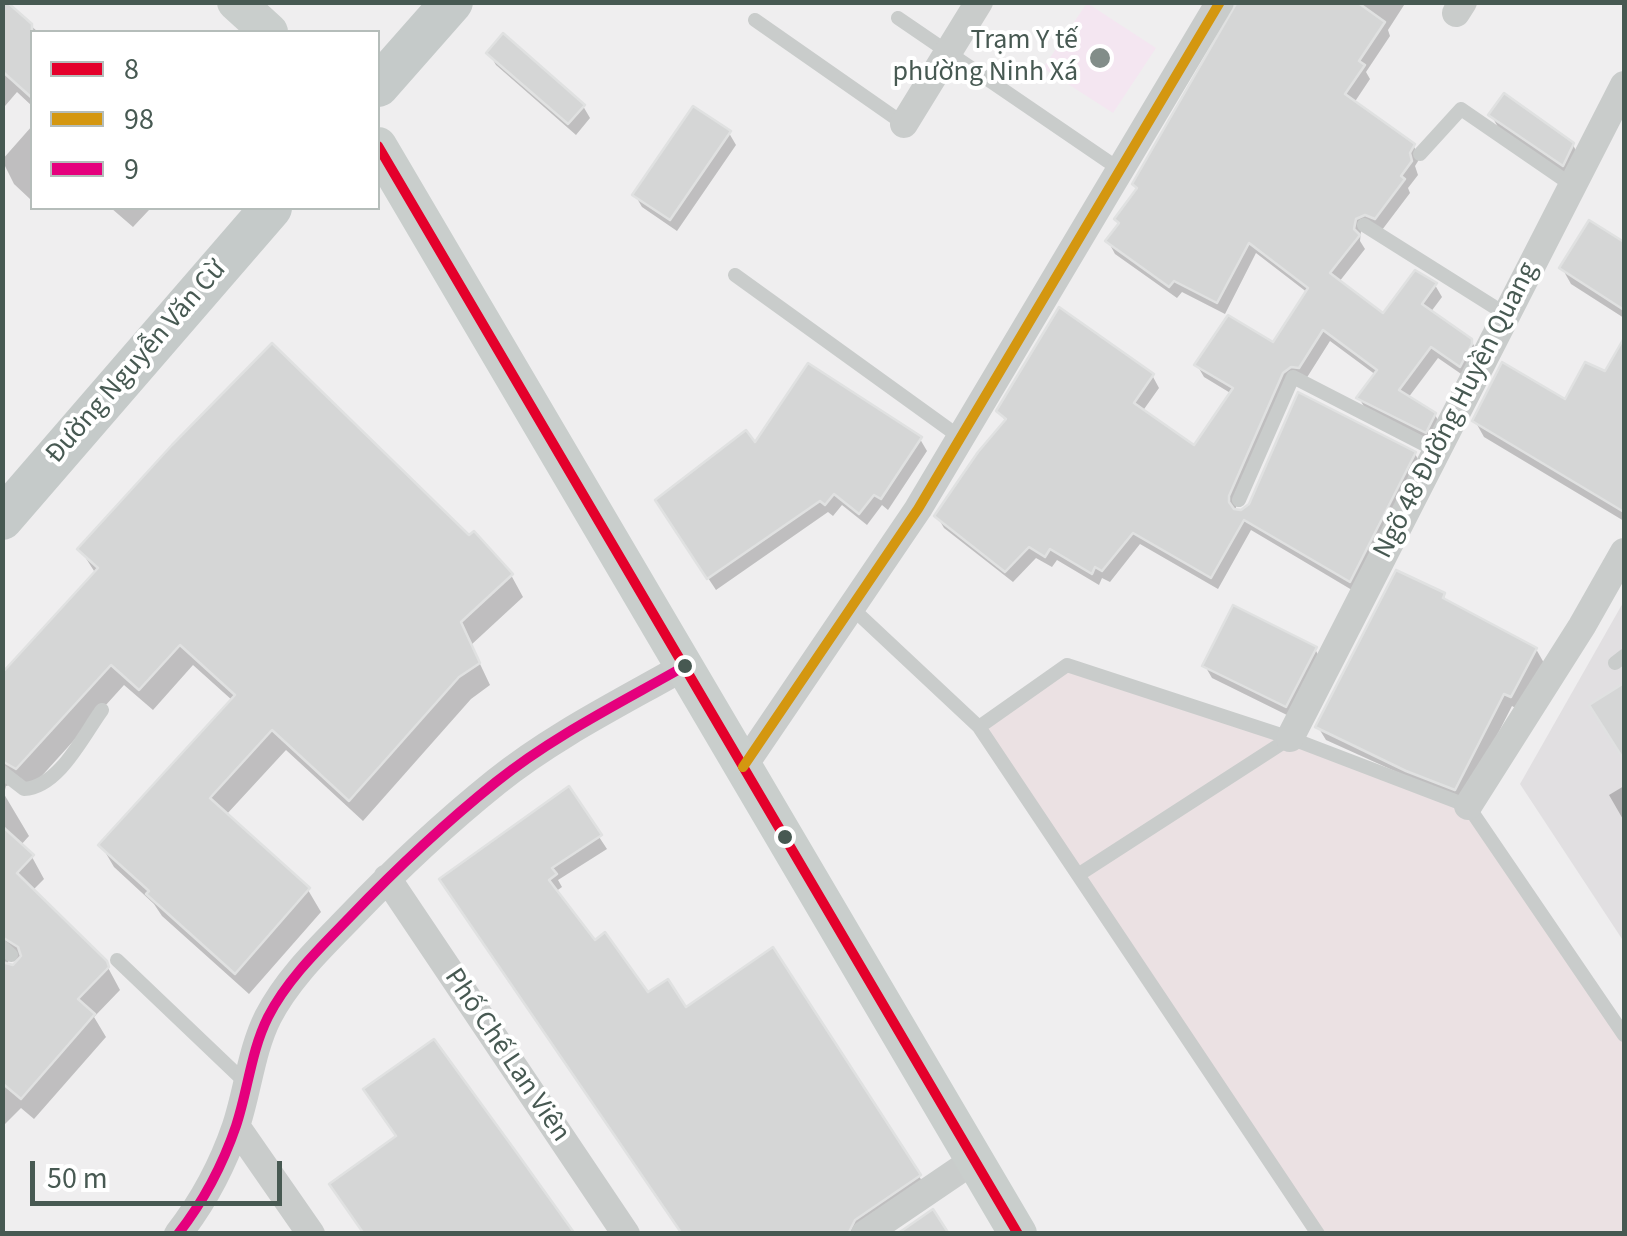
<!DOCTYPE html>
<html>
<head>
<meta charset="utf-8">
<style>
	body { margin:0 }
	#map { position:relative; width:1627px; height:1236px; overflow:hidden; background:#efeeef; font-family:"Source Sans 3",sans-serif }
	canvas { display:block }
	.frame { position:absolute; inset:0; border:5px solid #475952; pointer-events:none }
	.legend { position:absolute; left:30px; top:30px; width:350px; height:180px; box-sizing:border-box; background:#fff; border:2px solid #b5bdba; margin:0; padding:12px 18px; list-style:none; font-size:30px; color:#475952 }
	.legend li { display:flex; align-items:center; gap:20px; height:50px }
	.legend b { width:50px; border:2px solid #b5bdba }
	.scale { position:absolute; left:30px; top:1161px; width:252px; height:45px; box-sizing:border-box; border:5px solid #475952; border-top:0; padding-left:12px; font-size:30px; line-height:35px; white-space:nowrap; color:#475952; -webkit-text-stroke:8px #fff; paint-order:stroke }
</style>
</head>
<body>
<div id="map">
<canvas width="1627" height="1236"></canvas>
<div class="frame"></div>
<ul class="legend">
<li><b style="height:12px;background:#e4002b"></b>8</li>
<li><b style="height:12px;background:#d49710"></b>98</li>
<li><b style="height:12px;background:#e5007d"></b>9</li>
</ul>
<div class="scale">50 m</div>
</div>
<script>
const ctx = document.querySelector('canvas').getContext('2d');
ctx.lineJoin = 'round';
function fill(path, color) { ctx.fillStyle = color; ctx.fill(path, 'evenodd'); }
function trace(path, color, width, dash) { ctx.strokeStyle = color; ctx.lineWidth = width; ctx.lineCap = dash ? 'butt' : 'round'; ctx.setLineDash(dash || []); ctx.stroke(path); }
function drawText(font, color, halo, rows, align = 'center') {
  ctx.font = font + ' "Source Sans 3",sans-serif'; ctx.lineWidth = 8; ctx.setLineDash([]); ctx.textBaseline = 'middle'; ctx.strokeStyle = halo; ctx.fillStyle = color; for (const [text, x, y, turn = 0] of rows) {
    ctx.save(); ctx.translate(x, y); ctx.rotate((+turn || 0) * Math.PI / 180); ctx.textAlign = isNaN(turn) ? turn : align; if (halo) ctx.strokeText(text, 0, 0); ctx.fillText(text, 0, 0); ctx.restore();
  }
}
fill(new Path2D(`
	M1067,665L1468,806L1624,1035V1233H1318L979,727Z`), '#ebe1e3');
fill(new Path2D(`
	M1624,601V942L1520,784Z`), '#e1dfe1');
fill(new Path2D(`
	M1087,3L1156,48L1113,113L1043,68Z`), '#f4e6f1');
fill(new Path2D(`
	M4,2L38,32H32V106L17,92L5,106L2,104Z
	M1246,2H1406L1388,30L1390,36L1366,72L1370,79L1354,103L1413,145L1420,158L1415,166L1418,175L1408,188L1410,193L1382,230L1361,231L1360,241L1365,249L1339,282L1383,316L1435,285L1442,297L1430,313L1471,340L1478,353L1467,378L1438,358L1408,398L1435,415L1442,427L1433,444L1366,410L1359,398L1376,375L1330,341L1306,379L1289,385L1234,512L1242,513L1415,454L1422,466L1357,593L1251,530L1218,589L1140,544L1110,582L1102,578L1099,585L1057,560L1052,567L1036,558L1013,582L944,528L937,516L1006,422L999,411L1152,375L1159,388L1142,412L1195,449L1232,394L1204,377L1197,365L1274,345L1308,293L1256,253L1225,314L1182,292L1177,298L1115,254L1108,241L1120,225L1117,219L1139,190Z
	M489,53L583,106L590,118L576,135L496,65Z
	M1491,115L1573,145L1580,158L1570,177L1498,127Z
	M32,126V196L30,199L14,184L2,160Z
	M729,133L736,145L677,231L642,207L635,195Z
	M111,208H147L149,210L133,227Z
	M1590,223L1624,245V318L1571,284L1562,268Z
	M1624,343V521L1484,437L1475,421L1565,402L1606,375Z
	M920,439L927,451L888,510L882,505L867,525L842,505L833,516L828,512L716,590L665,513Z
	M80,549L511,575L523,597L471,645L490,685L471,699L363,821L286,750L226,815L308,890L321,912L249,994L162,916L154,904L114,867L101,845L233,701L193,665L153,710L124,685L29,790L18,783L6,786L4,794L29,836L20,846L32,857L44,879L32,891L105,962L120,990L94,1017L106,1037L34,1119L21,1108L2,1127V677L96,574ZM10,958L25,960L14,968L6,966Z
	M1443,595L1448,604L1536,649L1544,663L1519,710L1512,706L1463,802L1326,740L1318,727Z
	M1315,649L1322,662L1293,718L1212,678L1205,666Z
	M1624,786V821L1609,795Z
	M568,790L607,849L558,880L562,887L555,892L594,943L647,996L685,1010L919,1176L926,1188L861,1234H689L449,892Z`), '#0003');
const building = new Path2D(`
	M2,2H7L32,24V98L2,71Z
	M1237,2H1357L1385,22L1359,61L1365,65L1345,94L1415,144L1410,153L1412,161L1401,176L1405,179L1375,219L1365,215L1356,219L1354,229L1360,235L1330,273L1383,313L1415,270L1437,283L1422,304L1472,339V344L1460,367L1431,347L1399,390L1436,413L1426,433L1356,398L1377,370L1323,330L1299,368L1291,367L1283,373L1229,496V502L1234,509L1241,510L1249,504L1298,392L1416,452L1350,582L1244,520L1211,578L1133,533L1102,571L1095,567L1092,574L1050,549L1045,557L1029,547L1005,572L934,516L978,452L1006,419L996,411L1059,307L1154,374L1134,403L1194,445L1233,388L1194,365L1228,315L1273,342L1308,288L1249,243L1217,303L1174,281L1169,287L1105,241L1119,223L1114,219L1137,188L1132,184Z
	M503,33L585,105L568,124L486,53Z
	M1504,93L1574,143L1563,166L1488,115Z
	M693,106L731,131L670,220L632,195Z
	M1589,220L1624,242V310L1559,268Z
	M1624,338V512L1472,421L1502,362L1565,399L1585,362L1605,371Z
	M272,343L469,535L474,531L513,574L461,622L480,663L459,677L349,801L272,730L210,798L310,888L235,974L146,894L149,891L98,845L235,695L180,645L139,690L111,665L16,769L2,761V673L98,568L77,549L172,445Z
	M808,363L922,437L881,499L874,495L859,514L834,494L825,505L820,501L707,579L655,500L746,430L755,442Z
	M1396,570L1445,593L1443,598L1537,648L1511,697L1504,694L1455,790L1406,771L1315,727Z
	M1233,605L1317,647L1286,707L1202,666Z
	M1624,683V760L1589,705Z
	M569,786L602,835L552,868L557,874L549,880L595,940L605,932L648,992L668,979L686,1007L773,947L921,1175L855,1220L848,1234H682L439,879Z
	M2,826L34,855L17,873L107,961L109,967L78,999L95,1014L21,1099L2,1083V962L13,965L21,956L18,947L2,937Z
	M434,1039L517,1153L575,1234H364L329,1184L396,1136L363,1089Z
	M933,1209L949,1234H897Z`);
fill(building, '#d5d6d6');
trace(building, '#e0e1e1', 2.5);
trace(new Path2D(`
	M898,18L1122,171
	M755,20L904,124
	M1420,154L1461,109L1573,186
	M1364,225L1507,315
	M735,275L961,438
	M1239,500L1293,377L1437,451
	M853,609L979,727L1318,1234
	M1615,663L1624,656
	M979,727L1067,665L1290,738L1468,806L1624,1035
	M2,772L24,789C59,787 83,736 102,710
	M1078,875L1290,738
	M2,947L11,955
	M117,960L246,1083`), '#c9cccb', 14);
trace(new Path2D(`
	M1456,13L1463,2
	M904,124L979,2
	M1290,738L1624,85
	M743,767L918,509L1220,2
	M1468,806L1582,626L1624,552
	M387,878L626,1234
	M236,1126L311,1234
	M178,1234C203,1202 223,1164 236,1126C248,1090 251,1051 268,1017C288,978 321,947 350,917C396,869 445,823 496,782C553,736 622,702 685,666
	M865,1234L974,1160`), '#c9cccb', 28);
trace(new Path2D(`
	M236,2L269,32
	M378,146L1018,1234`), '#c9cecc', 38);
trace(new Path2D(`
	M378,86L452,2
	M2,519L271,208`), '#c5cac9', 42);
trace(new Path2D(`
	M378,146L1018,1234`), '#e4002b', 10);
trace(new Path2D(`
	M743,767L918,509L1220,2`), '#d49710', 10);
trace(new Path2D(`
	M178,1234C203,1202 223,1164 236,1126C248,1090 251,1051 268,1017C288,978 321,947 350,917C396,869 445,823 496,782C553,736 622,702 685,666`), '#e5007d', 10);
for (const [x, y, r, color] of [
	[1100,58,12,"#828d89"],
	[685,666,9,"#475952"],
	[785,837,9,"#475952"]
]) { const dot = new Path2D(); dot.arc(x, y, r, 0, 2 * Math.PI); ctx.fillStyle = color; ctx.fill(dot); trace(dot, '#fff', 4); }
drawText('28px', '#475952', '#fff', [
	["Trạm Y tế",1078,42],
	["phường Ninh Xá",1078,74]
], 'right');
drawText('28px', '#475952', '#fff', [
	["Đường Nguyễn Văn Cừ",137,363,-49],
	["Ngõ 48 Đường Huyền Quang",1457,411,-63],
	["Phố Chế Lan Viên",506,1056,56]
]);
</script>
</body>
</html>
